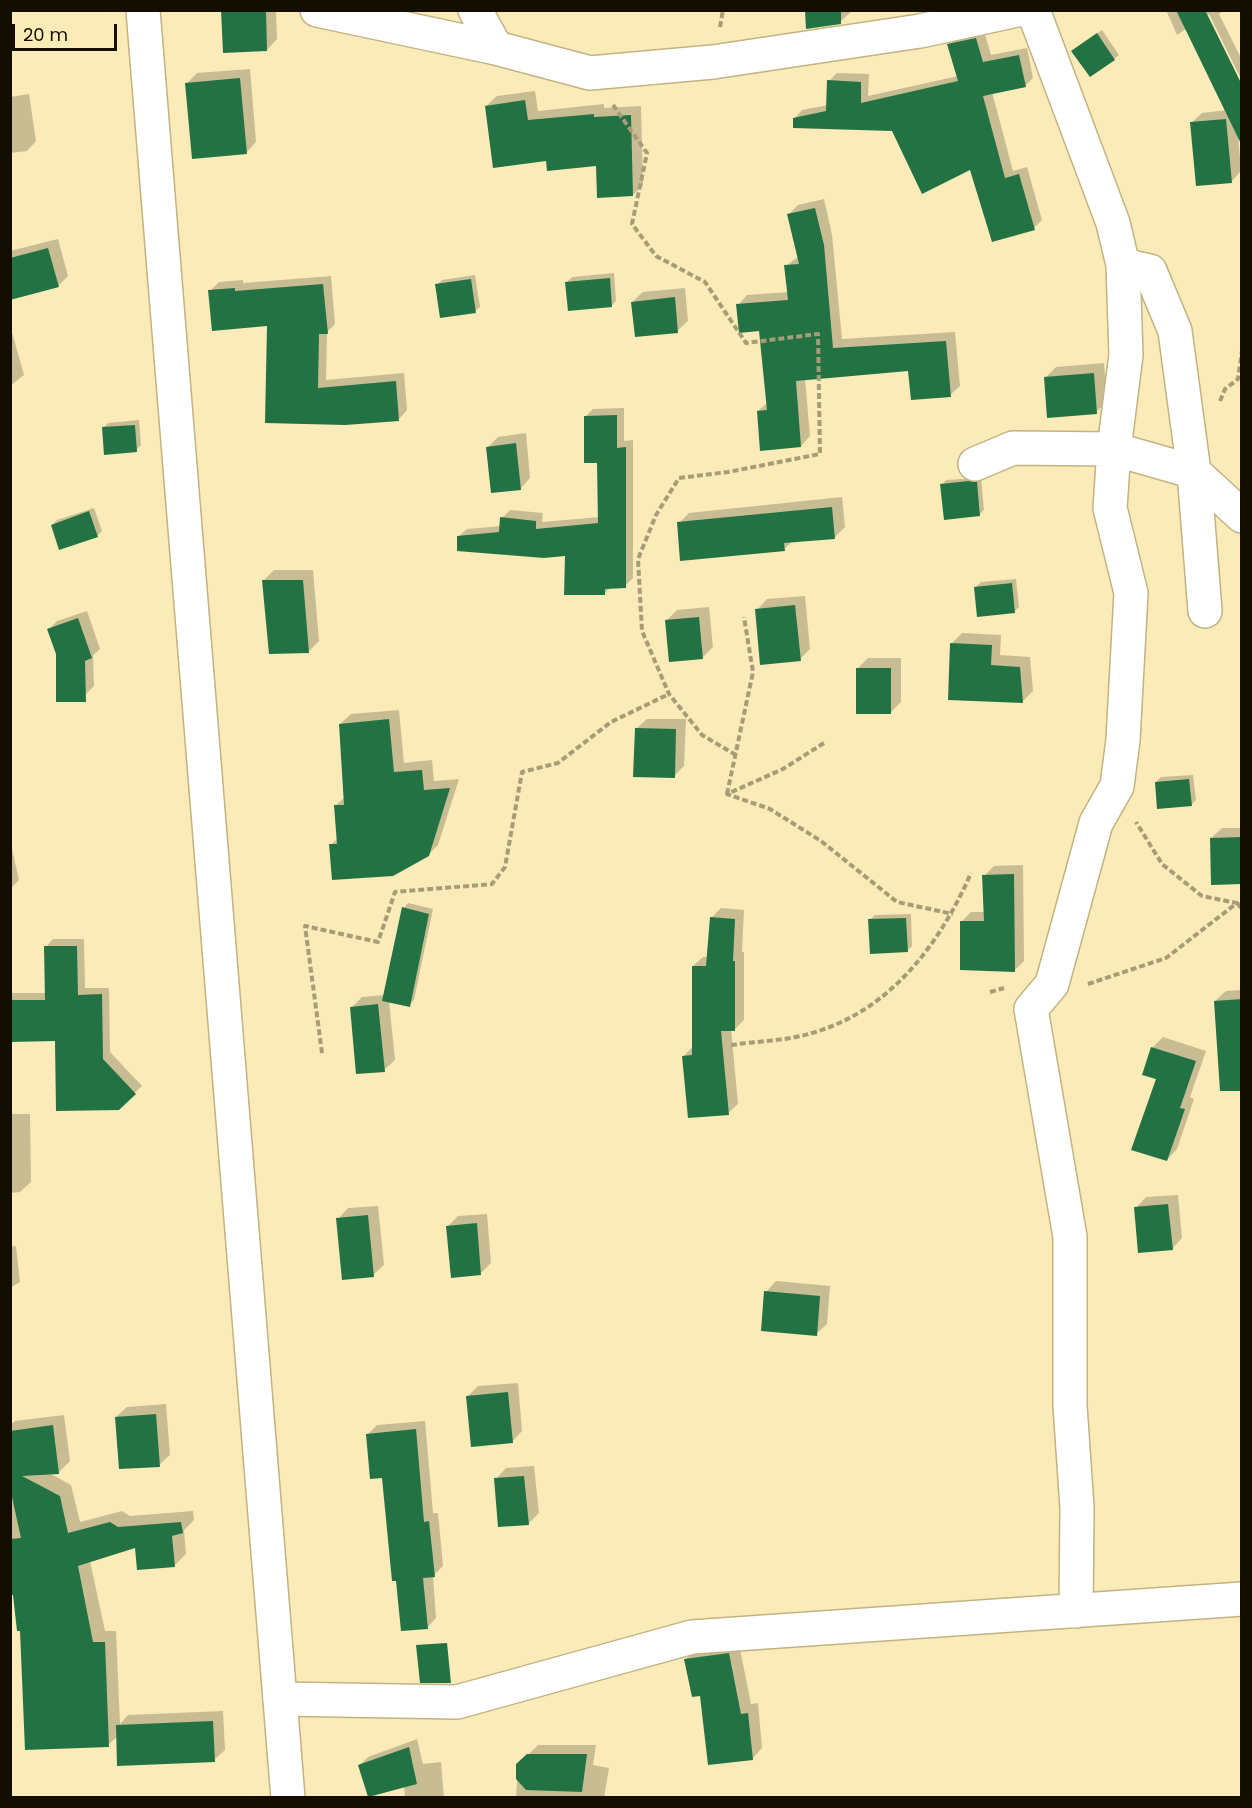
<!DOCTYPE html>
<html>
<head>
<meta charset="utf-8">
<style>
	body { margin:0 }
	#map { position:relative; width:1252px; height:1808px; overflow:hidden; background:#faebb8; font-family:Poppins,sans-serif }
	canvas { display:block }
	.frame { position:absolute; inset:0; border:12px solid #140e00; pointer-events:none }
	.scale { position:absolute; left:12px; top:24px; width:105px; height:27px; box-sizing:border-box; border:3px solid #140e00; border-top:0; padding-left:8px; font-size:18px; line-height:21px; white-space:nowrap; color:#140e00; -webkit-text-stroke:4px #faebb8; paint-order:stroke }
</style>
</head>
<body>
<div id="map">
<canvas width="1252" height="1808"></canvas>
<div class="frame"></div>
<div class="scale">20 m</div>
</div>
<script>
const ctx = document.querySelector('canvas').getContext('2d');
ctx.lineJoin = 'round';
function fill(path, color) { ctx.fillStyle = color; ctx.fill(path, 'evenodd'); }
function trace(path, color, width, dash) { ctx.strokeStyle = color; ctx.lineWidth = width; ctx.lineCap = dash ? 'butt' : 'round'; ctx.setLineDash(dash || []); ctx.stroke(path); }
fill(new Path2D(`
	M223,10H276L277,39L267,50Z
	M807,10H851V12L840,22Z
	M1166,10H1223L1219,14L1242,60V81L1209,14L1177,35Z
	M1102,30L1119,55L1114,59L1073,51Z
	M984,31L991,55L1027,48L1033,78L1025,86L992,92L1013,171L1027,167L1042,220L1034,228L971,168L893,130L794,119L802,110L828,105L829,81L837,73L869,74L868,96L958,76L949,45L957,37Z
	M250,69L256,142L246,153L186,84L197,73Z
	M535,91L538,111L604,104V108L641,106L643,185L633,195L597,164L548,160L486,106L497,96Z
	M29,94L36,141L27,151L10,153V97Z
	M1236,109L1241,171L1231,182L1191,123L1202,113Z
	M824,199L832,235L842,339L955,332L960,386L950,395L909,370L805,379L810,436L801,446L758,411L768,402L761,329L738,305L747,295L788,292L786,266L799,256L788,215L798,205Z
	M58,239L68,276L58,286L10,299V251Z
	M614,273L616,301L611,306L567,282L572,277Z
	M475,275L480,307L475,311L437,285L442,280Z
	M331,276L335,324L327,332L326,380L404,373L407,410L399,419L345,424L269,324L210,291L219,282L243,280V283Z
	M685,288L688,321L677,331L632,302L643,292Z
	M10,325L24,375L10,386Z
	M1104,363L1107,402L1096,412L1045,378L1056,367Z
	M624,408V441L633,440V578L625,586L611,587L604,594L566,554L459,536L467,529L501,526L502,518L510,510L543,513L542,522L600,517L599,461L585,417L593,409Z
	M139,420L141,445L136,450L104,427L108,423Z
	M526,433L530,478L520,489L488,447L498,437Z
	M981,478L984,510L979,515L942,485L946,480Z
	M842,497L845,527L835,537L793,541L784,549L679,523L689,513Z
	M94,508L102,531L97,536L52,525L57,520Z
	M274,570H313L319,641L309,651L264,580Z
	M1016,579L1019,607L1014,612L976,587L981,582Z
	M805,596L810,649L800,659L757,610L767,599Z
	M709,607L713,647L702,658L667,620L677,610Z
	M87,611L100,649L93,655L94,686L85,695L57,654L49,629L57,621Z
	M962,633L1001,635L1000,655L1030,657L1033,691L1023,701L952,643Z
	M868,658H901V702L891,712L857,669Z
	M399,710L404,763L432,760L434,781L459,779L438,845L428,855L331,845L338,838L335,806L345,797L340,724L351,714Z
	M647,719H686L684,766L674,776L636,729Z
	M1193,775L1196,800L1191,805L1156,782L1161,777Z
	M1222,828H1242V883L1211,838Z
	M10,840L19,880L10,889Z
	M1023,865L1024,961L1014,971L961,922L971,912H985L984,876L994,866Z
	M408,903L433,909L414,1000L409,1005L389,1001L395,1060L384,1070L352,1007L362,997L385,995L404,908Z
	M721,908L744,910L742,952H744V1020L735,1029H731L738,1104L728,1113L684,1056L693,1046V966L703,957H708L712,917Z
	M911,914L912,946L907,951L870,920L875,915Z
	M53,939H84L85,988H109L110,1052L142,1086L118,1108L57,1040H10V993H46V947Z
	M1242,990V1048L1215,1001L1226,991Z
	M1163,1037L1206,1051L1190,1097L1194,1099L1177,1149L1167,1160L1152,1048Z
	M10,1114H30L31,1182L20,1192L10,1193Z
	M1178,1195L1182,1238L1172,1249L1136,1208L1146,1197Z
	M378,1206L384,1265L373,1275L338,1219L348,1208Z
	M487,1214L491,1263L481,1273L448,1226L458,1216Z
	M16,1246L20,1282L10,1288V1247Z
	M776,1281L830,1286L827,1324L816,1334L766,1292Z
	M518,1383L522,1431L512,1442L468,1396L478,1386Z
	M166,1404L170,1455L159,1465L116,1417L127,1407Z
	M64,1415L70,1461L59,1472L49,1473L71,1485L80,1522L122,1511L130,1516L193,1511L194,1520L184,1530L186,1554L174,1566L136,1546L90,1561L105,1631H116L120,1724L128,1715L223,1711L225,1750L214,1760L118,1736L108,1745L21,1629L15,1593L10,1594V1425L15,1421Z
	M425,1421L433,1513H438L443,1566L433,1576L436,1618L427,1628L383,1477L368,1434L377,1425Z
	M534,1466L539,1513L528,1524L496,1479L506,1468Z
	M739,1644L751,1704L758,1703L762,1748L752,1759L702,1694L686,1659L696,1649Z
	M417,1739L423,1764L441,1762L444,1798H405L404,1787L370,1797L359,1766L368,1757Z
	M538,1745H596L593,1765L609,1768L604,1798H516L518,1765Z`), '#0003');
fill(new Path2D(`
	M221,10H266L267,51L223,53Z
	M805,10H841V24L806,29Z
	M1176,10H1205L1242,85V146Z
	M1097,33L1115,60L1090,77L1071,51Z
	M976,38L983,62L1019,55L1026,87L983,96L1005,178L1019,174L1035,230L992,242L970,170L922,194L892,131L793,128V118L826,111L827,80L861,82V103L958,81L947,44Z
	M240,78L247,154L192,159L185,83Z
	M525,100L528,120L594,114V117L631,115L633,196L597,198L596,166L547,171L546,161L493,168L485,106Z
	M1226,119L1232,183L1196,186L1190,122Z
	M815,208L824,245L833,348L946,341L951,397L911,400L908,371L796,381L801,447L760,451L757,411L767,410L759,331L739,333L736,304L788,300L784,265L799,264L787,214Z
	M48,248L59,287L10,300V258Z
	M610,278L612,307L568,311L565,282Z
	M471,279L476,313L440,318L435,284Z
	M323,284L328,334H319L318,388L396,381L399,421L345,425L265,423L267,326L212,331L208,290L235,288V291Z
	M675,297L678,333L635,337L631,302Z
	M1094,373L1097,414L1047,418L1044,377Z
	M617,415V448L626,447V588L605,589V595H564L565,556L544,558L457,551V536L499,532L500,517L536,521V529L598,523L597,463H584V416Z
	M135,425L137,452L104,455L102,427Z
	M516,443L521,490L491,493L486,447Z
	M969,481L977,482L980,516L944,520L940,484Z
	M832,507L835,539L784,543L785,551L680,561L677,522Z
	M89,511L98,537L59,550L51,525Z
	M262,580H303L309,653L269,654Z
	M1012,583L1015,613L977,617L974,587Z
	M795,605L801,661L760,665L755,609Z
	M699,617L703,659L669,662L665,620Z
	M78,618L92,658L85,661L86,702H56V654L47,629Z
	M950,643L992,645L991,665L1020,667L1023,703L948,700Z
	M856,668H891V714H856Z
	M389,719L394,772L422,770L424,790L450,788L429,856L393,876L332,880L329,844H337L334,805H344L339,724Z
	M635,728L676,729L675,778L633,777Z
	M1189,779L1192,806L1157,809L1155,782Z
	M1242,837V884L1211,885L1210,838Z
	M1014,874L1015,972L960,970V921H984L982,875Z
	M402,907L429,914L410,1007L382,1001Z
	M710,917L735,919L733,961H735V1031H721L729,1115L688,1118L682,1056L692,1055V966H706Z
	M906,918L908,952L870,954L868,919Z
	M44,946H77L78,995L102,994L103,1059L136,1094L119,1110L56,1111L55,1041L10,1042V1000H45Z
	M1242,999V1091H1220L1214,1001Z
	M378,1004L385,1072L356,1074L350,1007Z
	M1151,1047L1196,1061L1180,1108L1185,1109L1167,1161L1131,1150L1156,1079L1142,1075Z
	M1168,1204L1173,1250L1138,1253L1134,1207Z
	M368,1215L374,1277L342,1280L336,1218Z
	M477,1223L481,1275L451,1278L446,1226Z
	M764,1291L820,1296L817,1336L761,1331Z
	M508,1392L513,1443L471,1447L466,1396Z
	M156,1414L160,1467L119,1469L115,1417Z
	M53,1425L59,1474L22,1476L60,1496L68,1533L110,1522L118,1527L181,1522L183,1533L172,1536L175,1567L137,1570L135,1548L78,1566L93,1642H105L109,1747L25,1750L20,1631H17L13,1595H10V1539L21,1538L10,1488V1431Z
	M416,1429L424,1522L429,1521L435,1577L423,1578L428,1629L401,1631L396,1581H392L382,1478L370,1479L366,1434Z
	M524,1476L529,1525L498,1527L494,1478Z
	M447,1643L451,1683H420L416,1645Z
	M729,1653L741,1714L748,1713L753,1760L708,1765L700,1696L692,1697L684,1659Z
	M213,1721L215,1762L117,1766L116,1725Z
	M409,1747L417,1784L368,1797L358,1765Z
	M527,1754H587L582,1792L526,1790L516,1779V1764Z`), '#227243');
const minor = new Path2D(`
	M317,10L496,48
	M475,10L496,48L590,73L713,62L920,31L1017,10
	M1033,10L1113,223L1123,265L1126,355L1114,449L1110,508L1131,593L1123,740L1117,786L1096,823L1052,984L1031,1009L1070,1237V1405L1077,1508L1076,1611
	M1123,265L1150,271L1175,331L1194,472L1205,611
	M975,464L1013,448L1114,449L1194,472L1242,516
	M280,1699L457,1702L692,1637L1242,1599`);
const major = new Path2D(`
	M143,10L288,1798`);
trace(minor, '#c2b382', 36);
trace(major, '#c2b382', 36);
trace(new Path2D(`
	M720,27L723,10
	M613,105L647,153L632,224L656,256L705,282L746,343L818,334L820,454L728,472L679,478L656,515L638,559L642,631L669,694L702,735L736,755
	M1220,401L1225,389L1238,379L1242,351
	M824,743L783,769L727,794L770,809L821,841L897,902L953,914
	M727,794L753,672L744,617
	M1237,903L1242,909
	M1088,984L1166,958L1237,903L1202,896L1162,864L1136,822
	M990,992L1004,988
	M731,1045C757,1041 787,1041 812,1033C890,1011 940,944 971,873
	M322,1053L305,926L378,942L395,892L492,884L505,867L522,772L558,763L611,722L669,694`), '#a89c77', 4, [6, 3]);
trace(minor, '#fff', 33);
trace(major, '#fff', 33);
</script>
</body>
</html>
